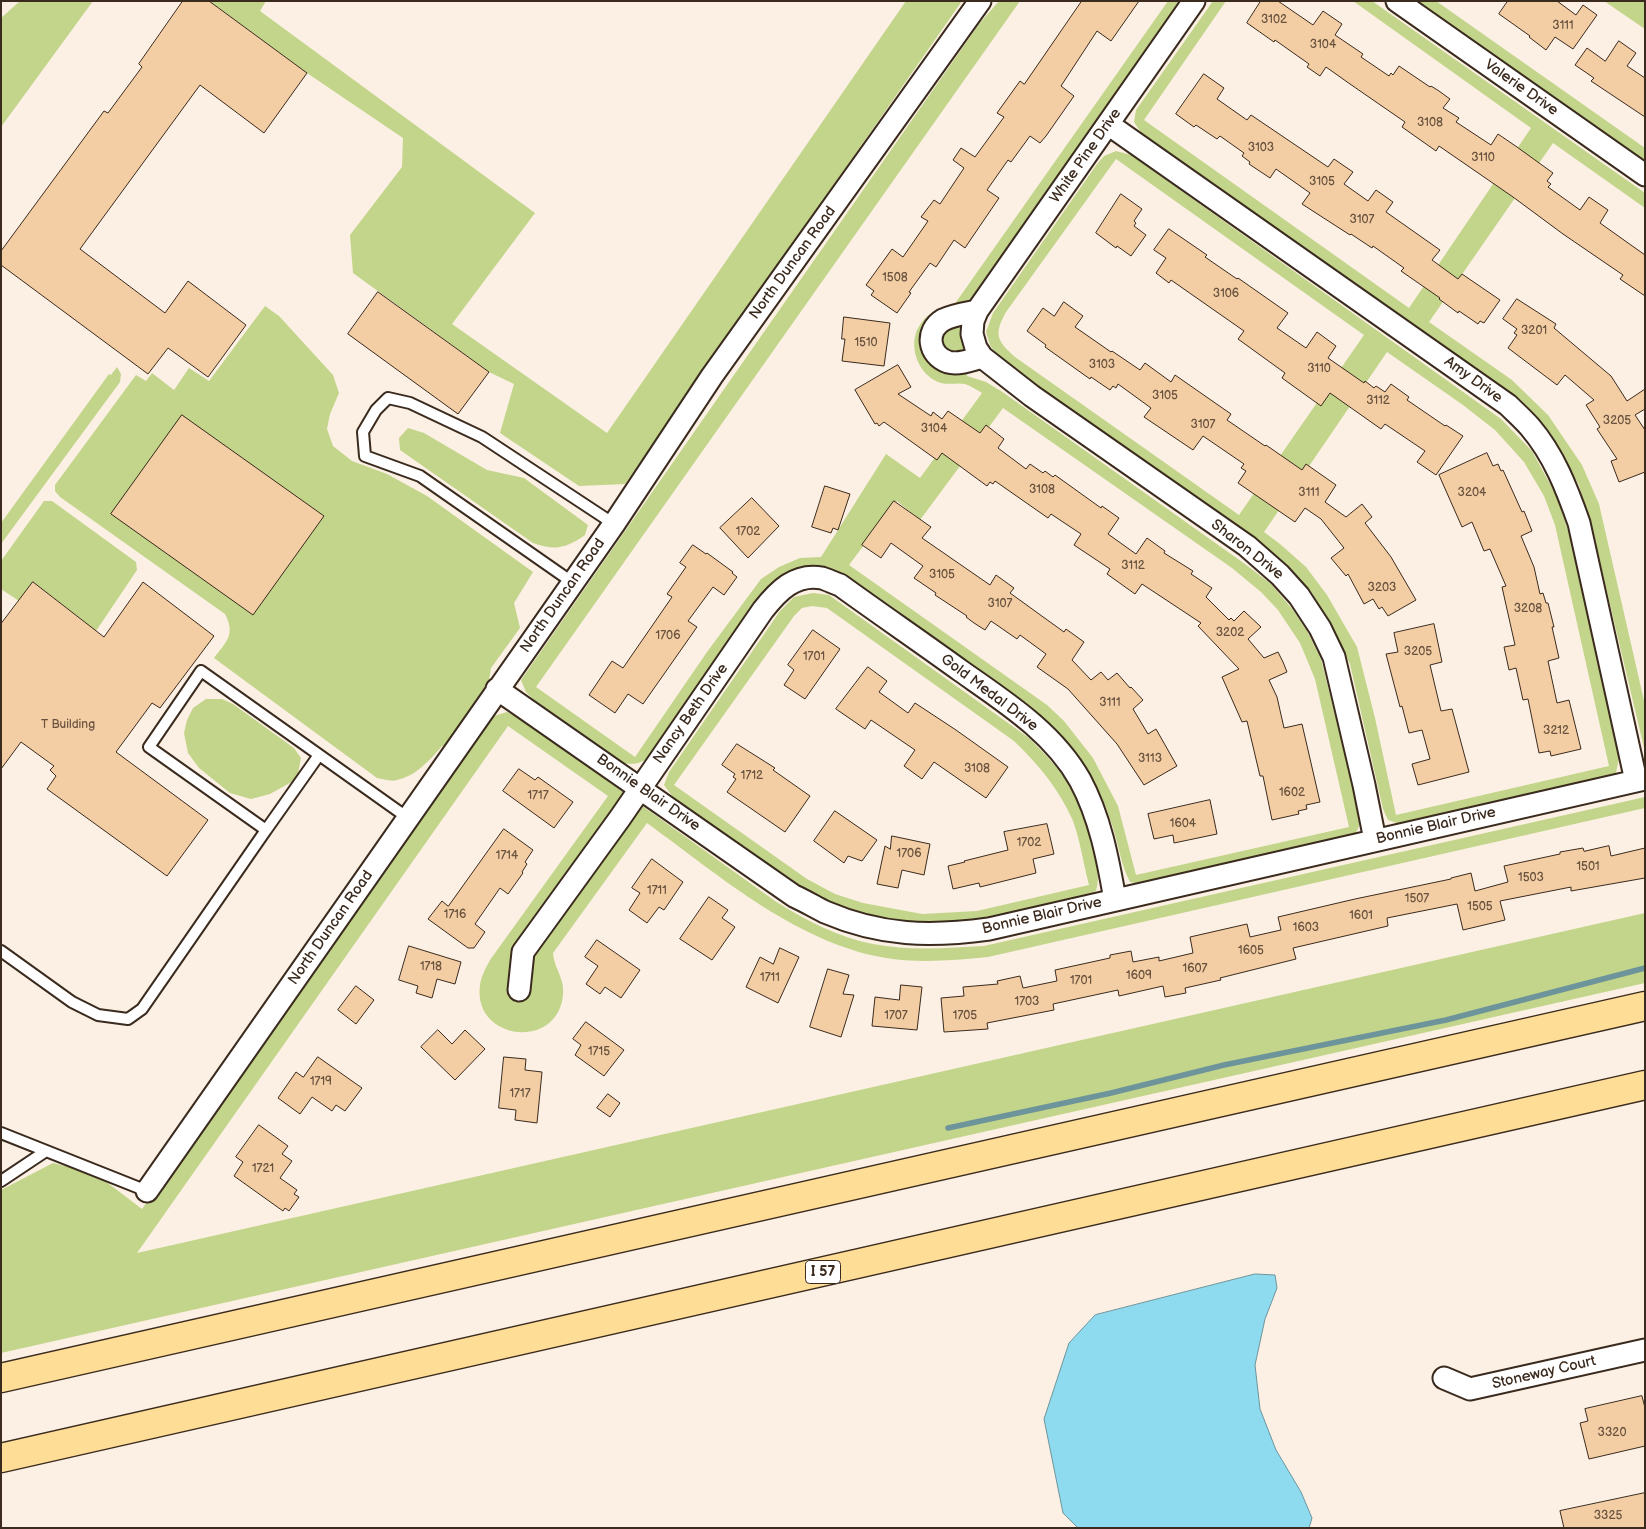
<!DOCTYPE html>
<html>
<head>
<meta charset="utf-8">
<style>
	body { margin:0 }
	#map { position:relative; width:1646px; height:1529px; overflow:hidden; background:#fbf0e3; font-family:"Balsamiq Sans",sans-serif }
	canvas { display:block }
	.frame { position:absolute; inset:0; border:2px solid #3b2a1e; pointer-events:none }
</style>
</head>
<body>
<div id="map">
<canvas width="1646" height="1529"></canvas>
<div class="frame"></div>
</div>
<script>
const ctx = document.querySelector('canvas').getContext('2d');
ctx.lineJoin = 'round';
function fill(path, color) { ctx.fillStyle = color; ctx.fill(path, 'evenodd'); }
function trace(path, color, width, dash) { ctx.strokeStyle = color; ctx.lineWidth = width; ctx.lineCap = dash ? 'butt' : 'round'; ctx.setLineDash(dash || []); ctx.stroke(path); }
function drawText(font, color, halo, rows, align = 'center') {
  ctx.font = font + ' "Balsamiq Sans",sans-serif'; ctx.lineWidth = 4; ctx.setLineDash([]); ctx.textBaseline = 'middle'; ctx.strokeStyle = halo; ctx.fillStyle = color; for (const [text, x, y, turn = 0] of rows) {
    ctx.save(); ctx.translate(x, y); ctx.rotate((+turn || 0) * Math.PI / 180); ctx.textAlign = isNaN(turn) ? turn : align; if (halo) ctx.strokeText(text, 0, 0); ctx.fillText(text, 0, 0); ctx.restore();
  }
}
fill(new Path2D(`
	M20,1H93L1,127V18Z
	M209,1H266L260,11L535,213L452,324L607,433L906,1H962L625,484L579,486L500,433L514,384L489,372L353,273L350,235L402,167L403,138L307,73Z
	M999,1H1020L536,687L635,757L707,652L761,579L779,567L800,558L821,557L886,454L920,478L982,393C977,390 971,386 965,384C956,382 949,386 938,382C919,374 909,349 917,330C925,314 937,308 954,305L1168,1H1183L970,304L967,376L986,382L1001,391L1245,564L1271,584L1293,610L1307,631L1321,659L1361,819L1358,829L1354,835L1146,885L1130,882C1121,865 1119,846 1113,828C1098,779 1073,746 1035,712L861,589L792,574L648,758C639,764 633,765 622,763L535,701L526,692L521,680L979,24ZM1003,408L1232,568L1261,592L1278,610L1300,643L1315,679L1349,827L1136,875L1118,806L1093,758L1064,721L1047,705L849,565L897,501L920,520Z
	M1213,1H1226L1144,120L1409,308L1531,128L1353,1H1372L1645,193V208L1553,143L1429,322L1512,380L1548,415L1582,465L1599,504L1645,705V752L1599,558L1579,485L1564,458L1528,410L1144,137L1134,122L1136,110Z
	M1413,1H1436L1645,148V164Z
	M1604,1H1645V29Z
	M1116,151L1131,155L1501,419L1532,451L1557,497L1570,537L1619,758L1616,773L1604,781L1403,825L1388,820L1383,809L1350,664L1330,625L1312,593L1289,567L1266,547L1001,362L990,345L986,332L993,313L1097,164L1104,156ZM1116,159L1364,335L1239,515L1015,357C996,340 994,334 1006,312ZM1387,352L1463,405L1495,430L1524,462L1544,496L1555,525L1609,766L1396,815L1375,718L1357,647L1327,595L1306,567L1280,544L1264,532Z
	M265,306L279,316L333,375L339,393L330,414L327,429L333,446L352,461L387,474L427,496L533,572L514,603L520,628L491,668L488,687L446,748L442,746C430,760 416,776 397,780C391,782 383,779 377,778L214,658C226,642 236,635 225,614L60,497L55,491V485L136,375L146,381L152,373L174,390L189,368L209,381Z
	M117,367L121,374L120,382L1,544V523L109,374L111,375Z
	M408,428L424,433L487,470L524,478L588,525L585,535C566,548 556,551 533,543L400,450L399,438Z
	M44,501H52L136,562L137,570L96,631L33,582L19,601L1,589V561Z
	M813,593L829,595L1029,738C1046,755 1064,773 1075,795C1084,813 1089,834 1094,854C1097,867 1100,878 1096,891L1083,897L978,923L924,926L882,920L844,909L803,890L673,797L664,785L669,772L780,611L794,597ZM812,606L827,608L1014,741C1039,765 1059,789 1073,821C1080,840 1084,866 1089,885L977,911L922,914L863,903L835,894L807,879L674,785L794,616L802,608Z
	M206,699H222L233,704L294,748L301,758L297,779L270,794L251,799L230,793L199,768L188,753L184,733L187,720L193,708Z
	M507,712L521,719L775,901C805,920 837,937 873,944C909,951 948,948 984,946L1645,797V808L988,957C956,960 925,963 893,959C801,947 720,876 647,823L553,953C554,968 565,979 563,994C559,1051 472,1041 480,985C481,976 486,968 490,960L608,796L508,726L137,1253L1645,913V983L1,1353V1190L53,1163L96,1174L142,1209L481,733L494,716Z`), '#c2d58a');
const water = new Path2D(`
	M1255,1274L1275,1275L1277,1288L1265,1319L1255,1365L1260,1409L1276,1450L1301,1492L1312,1518L1309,1528H1078L1063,1513L1044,1419L1069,1343L1095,1315Z`);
fill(water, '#8edaef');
trace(water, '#6d949b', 1);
trace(new Path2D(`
	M948,1128L1111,1093L1224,1065L1446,1020L1645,968`), '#6d949b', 5.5);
const building = new Path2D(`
	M183,1H209L307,73L264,133L200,85L80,249L165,313L188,281L246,325L208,377L168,348L148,374L1,265V251L104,111L108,113L142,67L139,64Z
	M1082,1H1139L1111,41L1097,31L1061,86L1074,96L1046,136L1040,143L1030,136L1011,162L1008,160L987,190L999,198L971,239L965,248L954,240L936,267L930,263L909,292L911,293L897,313L871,295L874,291L866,285L892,249L903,257L928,221L921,217L934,200L940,204L964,168L953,160L961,148L975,157L1004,117L997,113L1020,81L1024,84Z
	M1261,1H1278L1313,25L1323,11L1342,24L1335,35L1363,54L1361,57L1389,76L1391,73L1393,75L1399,66L1430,87L1431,86L1439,91L1450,99L1443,108L1459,118L1456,122L1491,145L1498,134L1517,147L1553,173L1547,181L1551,184L1548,187L1580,210L1589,197L1608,210L1600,223L1645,255V296L1620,279L1623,275L1563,234L1513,197L1439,146L1436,151L1402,127L1405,122L1350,84L1326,67L1320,76L1307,67L1309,64L1275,40L1274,42L1247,23Z
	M1508,1H1557L1576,15L1583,5L1597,15L1573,49L1555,37L1546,50L1529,37L1530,36L1499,14Z
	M1619,41L1636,53L1627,66L1645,78V117L1591,81L1594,78L1575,65L1587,48L1605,61Z
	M1204,74L1224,88L1217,99L1247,120L1251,115L1328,167L1334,159L1353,172L1344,184L1368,201L1376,190L1393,202L1386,212L1440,250L1432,260L1458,279L1462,274L1500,300L1484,323L1480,321L1478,324L1459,311L1458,313L1439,299L1440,298L1401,271L1404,268L1373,246L1372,248L1351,234L1350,235L1302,204L1310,193L1276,169L1270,178L1249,164L1250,162L1242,156L1244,153L1220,136L1217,139L1196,125L1194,127L1176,114Z
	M1121,194L1142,209L1134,221L1136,223L1134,226L1146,235L1131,256L1117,246L1116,248L1096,233Z
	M1169,229L1207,255L1205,257L1237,279L1238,278L1288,313L1277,328L1306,348L1317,332L1336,346L1328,358L1364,383L1365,381L1374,388L1376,386L1385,392L1391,384L1409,397L1407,400L1445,426L1446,425L1463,436L1436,475L1417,462L1425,451L1385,424L1381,429L1330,393L1321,406L1282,378L1285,373L1238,339L1244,331L1171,280L1169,283L1156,273L1166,258L1154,250Z
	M378,292L489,372L458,414L348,334Z
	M1517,299L1556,324L1554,328L1611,376L1627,401L1645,389V409L1635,415L1645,430V472L1619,482L1611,461L1617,459L1597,429L1600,427L1586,405L1594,400L1565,375L1557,385L1508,348L1517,335L1514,333L1517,329L1503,319Z
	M1064,302L1083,316L1075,327L1111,352L1112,351L1140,370L1145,363L1171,382L1175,375L1231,414L1227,420L1265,446L1266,445L1302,470L1306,464L1336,485L1325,502L1346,517L1362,504L1372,517L1365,523L1391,557L1416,600L1388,616L1382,607L1379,609L1373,599L1364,604L1348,574L1346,576L1331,558L1344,548L1321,519L1305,508L1295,522L1238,483L1246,471L1241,468L1244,464L1203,436L1193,450L1144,417L1151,408L1118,384L1116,388L1113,386L1110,390L1091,377L1090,379L1045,347L1046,345L1027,331L1043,308L1054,316Z
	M844,317L890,323L884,366L842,361L845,339H842Z
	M898,365L911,387L898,394L931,416L933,412L942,419L948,411L980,433L986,425L1004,439L998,448L1026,469L1030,464L1043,473L1045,471L1053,477L1055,475L1101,508L1102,506L1119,518L1108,534L1136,554L1147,538L1165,551L1164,553L1193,571L1191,574L1212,588L1206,597L1229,620L1231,618L1234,621L1244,611L1261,627L1248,639L1264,658L1278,652L1283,662L1287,672L1269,680L1277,697L1284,728L1302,724L1320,802L1306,805L1307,809L1298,811L1299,814L1272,820L1263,776H1260L1247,721L1242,722L1222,677L1239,669L1198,626L1201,623L1142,584L1135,594L1107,574L1110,569L1074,545L1081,534L1051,514L1048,518L995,481L993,484L990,482L987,486L942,453L937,460L884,422L879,426L877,423L875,424L855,390Z
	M182,415L324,516L253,615L111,514Z
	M1487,453L1493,466L1498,464L1501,471L1503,470L1522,512L1524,511L1532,531L1521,536L1534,567L1540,594L1543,593L1546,603H1548L1554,627H1552L1559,658L1548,661L1557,703L1569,700L1581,749L1551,756L1550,751L1539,753L1528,699L1523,700L1516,668L1509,670L1504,647L1515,645L1502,587L1506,586L1490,549L1484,551L1472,522L1462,527L1439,475Z
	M825,486L850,494L838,530L833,528L831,533L812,527Z
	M752,498L779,526L748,558L720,528Z
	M894,501L931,527L922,538L990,585L996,575L1014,588L1010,593L1064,632L1066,629L1084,642L1072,660L1091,680L1101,672L1108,680L1117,673L1130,688L1131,687L1143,700L1133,709L1148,734L1156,729L1177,766L1144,785L1117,744L1068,689L1037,667L1046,654L1020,635L1017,639L991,621L985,630L974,623L966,617L967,616L935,595L936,593L914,578L923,566L891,543L881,558L862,545Z
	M693,545L706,554L707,553L733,572L732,573L737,577L724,595L713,587L688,621L697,627L643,704L628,694L615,713L589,695L612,661L623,668L672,597L667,594L686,567L680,563Z
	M33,582L104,637L143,582L214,636L160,708L152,703L116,752L208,820L167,876L47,789L56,776L50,770L54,766L21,742L1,769V624Z
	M1434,624L1442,662L1430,665L1441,711L1452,709L1469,772L1418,785L1412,764L1430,759L1422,730L1409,733L1402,706L1400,707L1386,654L1398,652L1394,633Z
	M813,630L840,649L805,699L784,685L794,670L788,665Z
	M868,667L887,681L879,692L908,713L915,703L956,730L1008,767L986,798L934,762L922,779L904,766L915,750L871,720L865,729L836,709Z
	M737,744L775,768L773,770L810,796L785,832L727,792L736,779L733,777L735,774L722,765Z
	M519,769L535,780L538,777L573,802L554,828L503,791Z
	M1210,800L1217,834L1174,843L1173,835L1154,839L1148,814Z
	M835,811L877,840L862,861L848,856L844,863L814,841Z
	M1047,824L1054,854L1033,859L1036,873L980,887L979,883L953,889L948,866L965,862L964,861L1008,850L1004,832Z
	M504,829L533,850L525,862L527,864L522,872L523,873L508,894L500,888L475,924L485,932L474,948H468L428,919L442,901L448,906Z
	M892,836L930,844L924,875L902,870L898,888L877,884L885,846L890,849Z
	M1609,846L1611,856L1645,848V878L1571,891V887L1500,901L1505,920L1463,930L1457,904L1387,918L1388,926L1293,948L1296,959L1220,978L1221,980L1185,988L1186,993L1165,997L1163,986L1119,996L1118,990L1053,1004L1054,1010L987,1023L988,1029L944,1032L941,998L964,996L963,987L998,984L997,981L1020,976L1023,988L1057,981L1055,970L1110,958V955L1131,951L1133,962L1159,957V961L1193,953L1190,937L1247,924L1250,937L1281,930L1278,917L1355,899L1451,879V878L1471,873L1475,891L1508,882L1504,866L1560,854V852L1583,848L1584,851Z
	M652,859L683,882L664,910L659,907L647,923L629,910L640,893L632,888Z
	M709,897L728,910L722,918L735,927L712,960L680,939Z
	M597,940L640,970L621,998L605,987L600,994L586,984L598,966L585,957Z
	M409,946L461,962L455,984L437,979L432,998L416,993L418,986L399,980Z
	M780,948L799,957L778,1003L746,987L760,957L773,964Z
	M828,969L849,975L843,994L854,995L841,1037L810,1027Z
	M901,985L922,987L917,1030L872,1026L875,997L899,1000Z
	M356,986L374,1000L356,1024L338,1010Z
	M586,1022L624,1050L604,1076L575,1055L581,1045L573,1039Z
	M438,1030L452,1044L465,1030L485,1049L455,1080L421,1047Z
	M318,1057L362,1088L345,1111L336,1105L332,1111L312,1097L300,1114L278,1098L296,1072L303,1077Z
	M504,1057L526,1059L525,1070L542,1072L537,1123L515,1120L516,1110L499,1108Z
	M608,1094L620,1103L610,1117L597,1108Z
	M259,1125L288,1146L282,1154L292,1161L280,1178L297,1190L294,1194L299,1197L289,1211L285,1208L283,1211L234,1176L243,1162L236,1157Z
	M1642,1396L1645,1408V1446L1589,1459L1580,1423L1588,1421L1585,1409Z
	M1645,1493V1528H1564L1560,1511Z`);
fill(building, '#f3cda3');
trace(building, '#3b2a1e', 1);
const lane = new Path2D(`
	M572,582L420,476L365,456L363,432L376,410L388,398L410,403L482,437L614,524
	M319,755L266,830L149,747L201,671L408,818
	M1,951L72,1002L98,1015L128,1019L142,1009L266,830
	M1,1133L147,1191
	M1,1181L46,1151`);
const street = new Path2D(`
	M1194,1L977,311L973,321L972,334L976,348L982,357L1032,396L1247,546L1280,575L1299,596L1320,628L1334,657L1364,785L1375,840
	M1397,1L1645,175
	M1108,124L1508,405C1515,412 1523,419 1530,427C1554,455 1567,489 1579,523L1636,781
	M977,311C967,313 953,315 943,320C925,331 928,355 948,362C958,365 972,360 982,357
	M497,689L794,896C805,901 815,907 825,912C881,936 930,937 989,929L1645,779
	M519,990L523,952L620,818L763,610C778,591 795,573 822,578C828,580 834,583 840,585C880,614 921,642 961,671C1005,702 1053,732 1080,780C1100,817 1108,859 1115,900
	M147,1191L614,524L712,376L980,1
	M1444,1378L1470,1389L1645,1350`);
const highway = new Path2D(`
	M1,1378L1645,1006
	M1,1458L1645,1085`);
trace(lane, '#3b2a1e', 14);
trace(street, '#3b2a1e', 25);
trace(highway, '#3b2a1e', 31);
trace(lane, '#fff', 10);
trace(street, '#fff', 21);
trace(highway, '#fedd96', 28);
drawText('12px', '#69533f', null, [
	["3102",1274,20],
	["3111",1563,26],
	["3104",1323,45],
	["3108",1430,123],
	["3103",1261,148],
	["3110",1483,158],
	["3105",1322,182],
	["3107",1362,220],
	["1508",895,278],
	["3106",1226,294],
	["3201",1534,331],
	["1510",866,343],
	["3103",1102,365],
	["3110",1319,369],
	["3105",1165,396],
	["3112",1378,401],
	["3205",1617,421],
	["3107",1203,425],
	["3104",934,429],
	["3108",1042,490],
	["3111",1309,493],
	["3204",1472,493],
	["1702",748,532],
	["3112",1133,566],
	["3105",942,575],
	["3203",1382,588],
	["3107",1000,604],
	["3208",1528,609],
	["3202",1230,633],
	["1706",668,636],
	["3205",1418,652],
	["1701",814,657],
	["3111",1110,703],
	["T Building",68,725],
	["3212",1556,731],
	["3113",1150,759],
	["3108",977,769],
	["1712",752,776],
	["1602",1292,793],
	["1717",538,796],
	["1604",1183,824],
	["1702",1029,843],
	["1706",909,854],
	["1714",507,856],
	["1501",1588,867],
	["1503",1531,878],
	["1711",657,891],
	["1507",1417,899],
	["1505",1480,907],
	["1716",455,915],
	["1601",1361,916],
	["1603",1306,928],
	["1605",1251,951],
	["1718",431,967],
	["1607",1195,969],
	["1609",1139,976],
	["1711",770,978],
	["1701",1081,981],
	["1703",1027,1002],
	["1707",896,1016],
	["1705",965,1016],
	["1715",599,1052],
	["1719",321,1082],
	["1717",520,1094],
	["1721",263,1169],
	["3320",1612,1433],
	["3325",1608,1516]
]);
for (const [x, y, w] of [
	[823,1272,35]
]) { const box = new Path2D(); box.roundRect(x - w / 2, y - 11.5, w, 23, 4); ctx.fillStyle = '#fff'; ctx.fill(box); trace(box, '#3b2a1e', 1); }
drawText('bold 14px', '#3b2a1e', null, [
	["I 57",823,1272]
]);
drawText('15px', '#3b2a1e', '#fff', [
	["Valerie Drive",1521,88,35],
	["White Pine Drive",1086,156,-55],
	["North Duncan Road",793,263,-54],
	["Amy Drive",1473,380,36],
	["Sharon Drive",1247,550,38],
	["North Duncan Road",563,596,-55],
	["Gold Medal Drive",989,693,37],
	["Nancy Beth Drive",691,714,-55],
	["Bonnie Blair Drive",648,793,35],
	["Bonnie Blair Drive",1436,826,-13],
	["Bonnie Blair Drive",1042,916,-13],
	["North Duncan Road",331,928,-55],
	["Stoneway Court",1544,1373,-13]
]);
</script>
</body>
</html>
